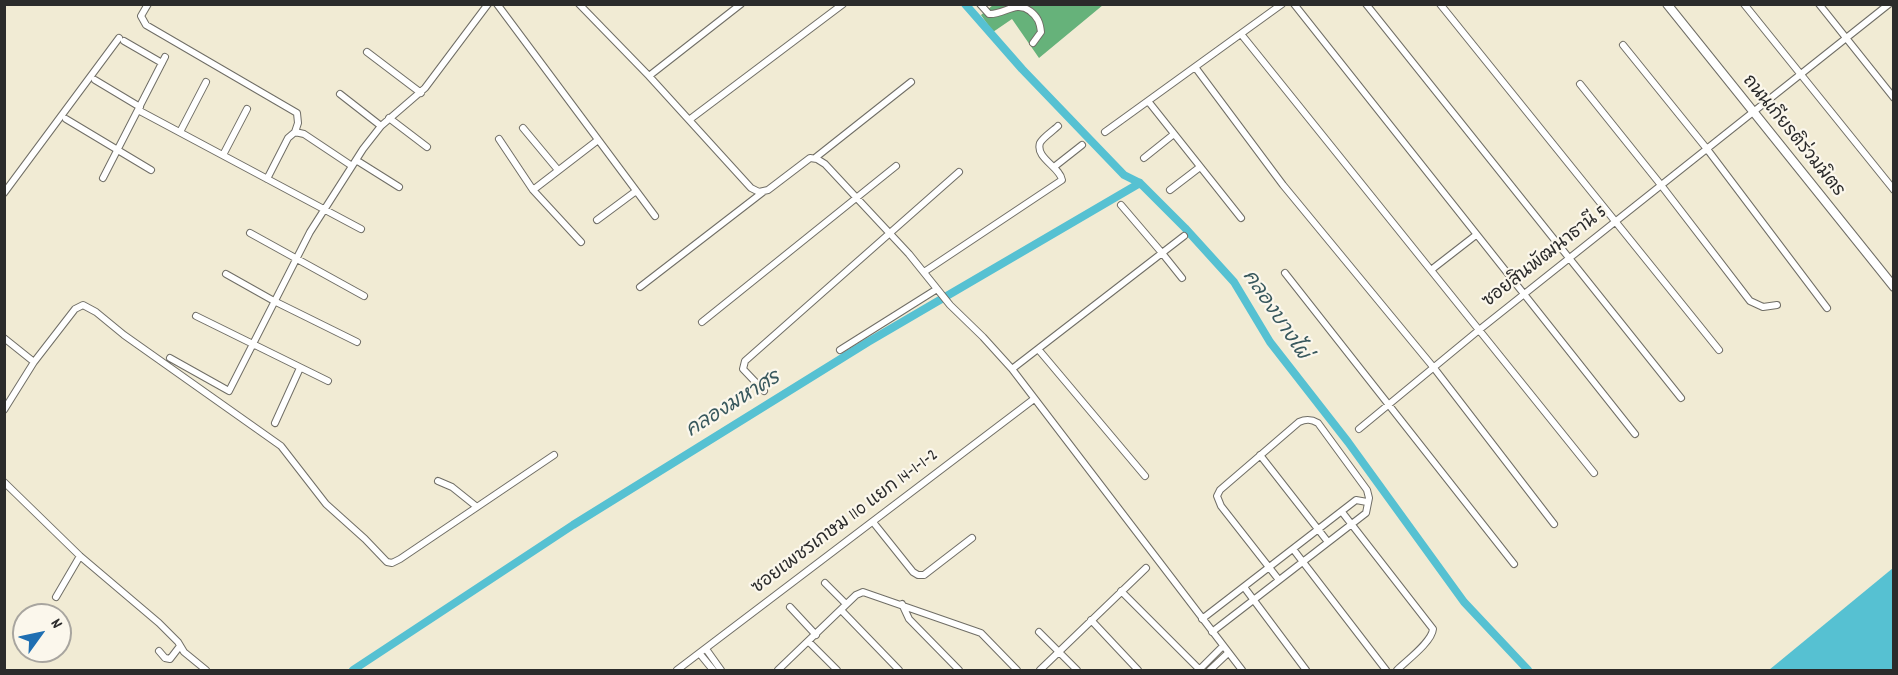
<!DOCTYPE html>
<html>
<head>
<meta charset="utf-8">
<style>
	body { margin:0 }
	#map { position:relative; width:1898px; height:675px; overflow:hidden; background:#f1ebd4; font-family:Dekko,sans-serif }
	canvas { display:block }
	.frame { position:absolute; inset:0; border:6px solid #2b2b2b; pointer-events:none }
	.north { position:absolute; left:12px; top:603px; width:60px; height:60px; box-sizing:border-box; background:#fbf7ec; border:2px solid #a8a59f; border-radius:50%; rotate:57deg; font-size:16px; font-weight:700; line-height:24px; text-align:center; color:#2b2b2b }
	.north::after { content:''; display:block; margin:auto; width:21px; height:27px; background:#1f6fb2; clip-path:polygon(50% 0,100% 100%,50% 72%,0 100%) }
</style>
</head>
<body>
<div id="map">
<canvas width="1898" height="675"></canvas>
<div class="frame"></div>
<div class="north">N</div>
</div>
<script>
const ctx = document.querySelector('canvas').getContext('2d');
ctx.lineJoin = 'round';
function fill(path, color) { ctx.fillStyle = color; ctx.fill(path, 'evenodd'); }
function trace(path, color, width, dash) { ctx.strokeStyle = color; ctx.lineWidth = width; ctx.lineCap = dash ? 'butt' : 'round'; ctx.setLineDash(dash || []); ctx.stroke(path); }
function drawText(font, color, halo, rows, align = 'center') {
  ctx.font = font + ' Dekko,"Playpen Sans Thai",sans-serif'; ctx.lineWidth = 4.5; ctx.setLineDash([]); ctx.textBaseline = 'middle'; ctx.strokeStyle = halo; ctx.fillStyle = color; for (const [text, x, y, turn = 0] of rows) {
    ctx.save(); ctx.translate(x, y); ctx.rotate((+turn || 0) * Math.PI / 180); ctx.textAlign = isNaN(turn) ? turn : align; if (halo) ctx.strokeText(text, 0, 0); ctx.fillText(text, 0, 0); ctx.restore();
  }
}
fill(new Path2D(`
	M993,5H1103L1039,58L1012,19L993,32L981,15Z`), '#66b27a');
fill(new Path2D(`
	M1893,568V670H1769Z`), '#56c1d2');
trace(new Path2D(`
	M965,4L1022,69L1124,175L1140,183L1185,228L1234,282L1270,342L1348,442L1464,602L1528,670
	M353,670L573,525L868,342L1140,183`), '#56c1d2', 8);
const minor = new Path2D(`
	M148,4L141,16L146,25L297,113L298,123L295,132
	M497,4L655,216
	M579,4L649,76L751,188L759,192L768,190L810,158L817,159L825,164L909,254L950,305L983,337L1012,369L1242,670
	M980,4L989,14C1004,15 1016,0 1030,11C1038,17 1040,23 1041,32L1033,43
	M1294,4L1635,434
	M1366,4L1681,398
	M1440,4L1719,350
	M1744,4L1894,190
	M1819,4L1894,98
	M1241,34L1594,473
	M124,41L162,63
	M1623,45L1707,149L1827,308
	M367,52L421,93
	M1195,67L1283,185L1434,368L1554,524
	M649,76L741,4
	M95,80L140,107
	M1580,84L1661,185L1750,301L1763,307L1777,305
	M340,94L381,126
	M1148,101L1241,218
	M138,110L361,229
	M389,118L427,147
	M66,119L151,170
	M689,120L843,4
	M523,128L558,170
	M180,132L206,82
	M1105,132L1282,4
	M499,139L533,190L581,242
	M223,155L247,109
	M815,158L911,82
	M1144,158L1174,134
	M356,160L399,187
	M1054,167L1082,145
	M103,178L165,57
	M267,179L288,138L295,132L304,134L352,166
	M533,190L598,140
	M1170,190L1200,167
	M4,193L119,38
	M597,220L636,191
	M250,233L364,296
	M1431,270L1476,235
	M924,272L1062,180C1060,167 1035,158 1040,143C1043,137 1053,131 1058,126
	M1285,273L1514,564
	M226,274L274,301L357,342
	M1182,278L1162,253L1184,236
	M640,287L763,192
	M196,316L328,381
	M702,322L896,166
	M4,338L34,362L75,309L83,305L96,312L124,335L281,446L326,504L365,539L387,562L392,563L400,559L554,455
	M1038,349L1145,476
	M840,350L937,289
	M170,358L229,391L310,232L363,149L381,126L425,88L488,4
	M1012,369L1162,253L1121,205
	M764,391L743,369L745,361L959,172
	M4,410L34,362
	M275,423L300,368
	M1359,429L1479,330L1889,4
	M1260,455L1328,542
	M438,481L452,487L477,507
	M4,482L80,556L159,623L178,642L184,652L206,670
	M1342,512L1433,629C1432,642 1406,661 1397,670
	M873,522L913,572L918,575H924L972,538
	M1293,549L1386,670
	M825,583L846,604
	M1244,587L1306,670
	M1121,591L1200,670
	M56,597L80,556
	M902,604L909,619L959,670
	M790,607L816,635
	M841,610L899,670
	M1202,619L1356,500L1367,502
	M1091,620L1138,670
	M1039,632L1077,670
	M1212,632L1366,513L1369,498L1367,490L1318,423C1311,419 1306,419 1299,422L1220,490L1217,496L1221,506L1279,580
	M809,642L837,670
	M706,649L721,670
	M159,651L165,658L170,659L180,646
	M700,654L713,670
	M677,670L1034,399
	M778,670L856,595L863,592L981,633L1017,670
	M1040,670L1146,568
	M1199,670L1223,646
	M1210,670L1228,653`);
const tertiary = new Path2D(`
	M1667,4L1894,287`);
trace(minor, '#706e66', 8);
trace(tertiary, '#706e66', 10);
trace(minor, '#fff', 6);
trace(tertiary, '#fff', 8);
drawText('18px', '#2b2b2b', '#fbf7ec', [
	["ถนนเกียรติร่วมมิตร",1792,137,51],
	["ซอยสินพัฒนาธานี 5",1546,258,-38],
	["ซอยเพชรเกษม 110 แยก 14-1-1-2",846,523,-37]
]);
drawText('italic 20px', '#38585d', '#fbf7ec', [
	["คลองบางไผ่",1274,316,56],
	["คลองมหาศร",734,406,-32]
]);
</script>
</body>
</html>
